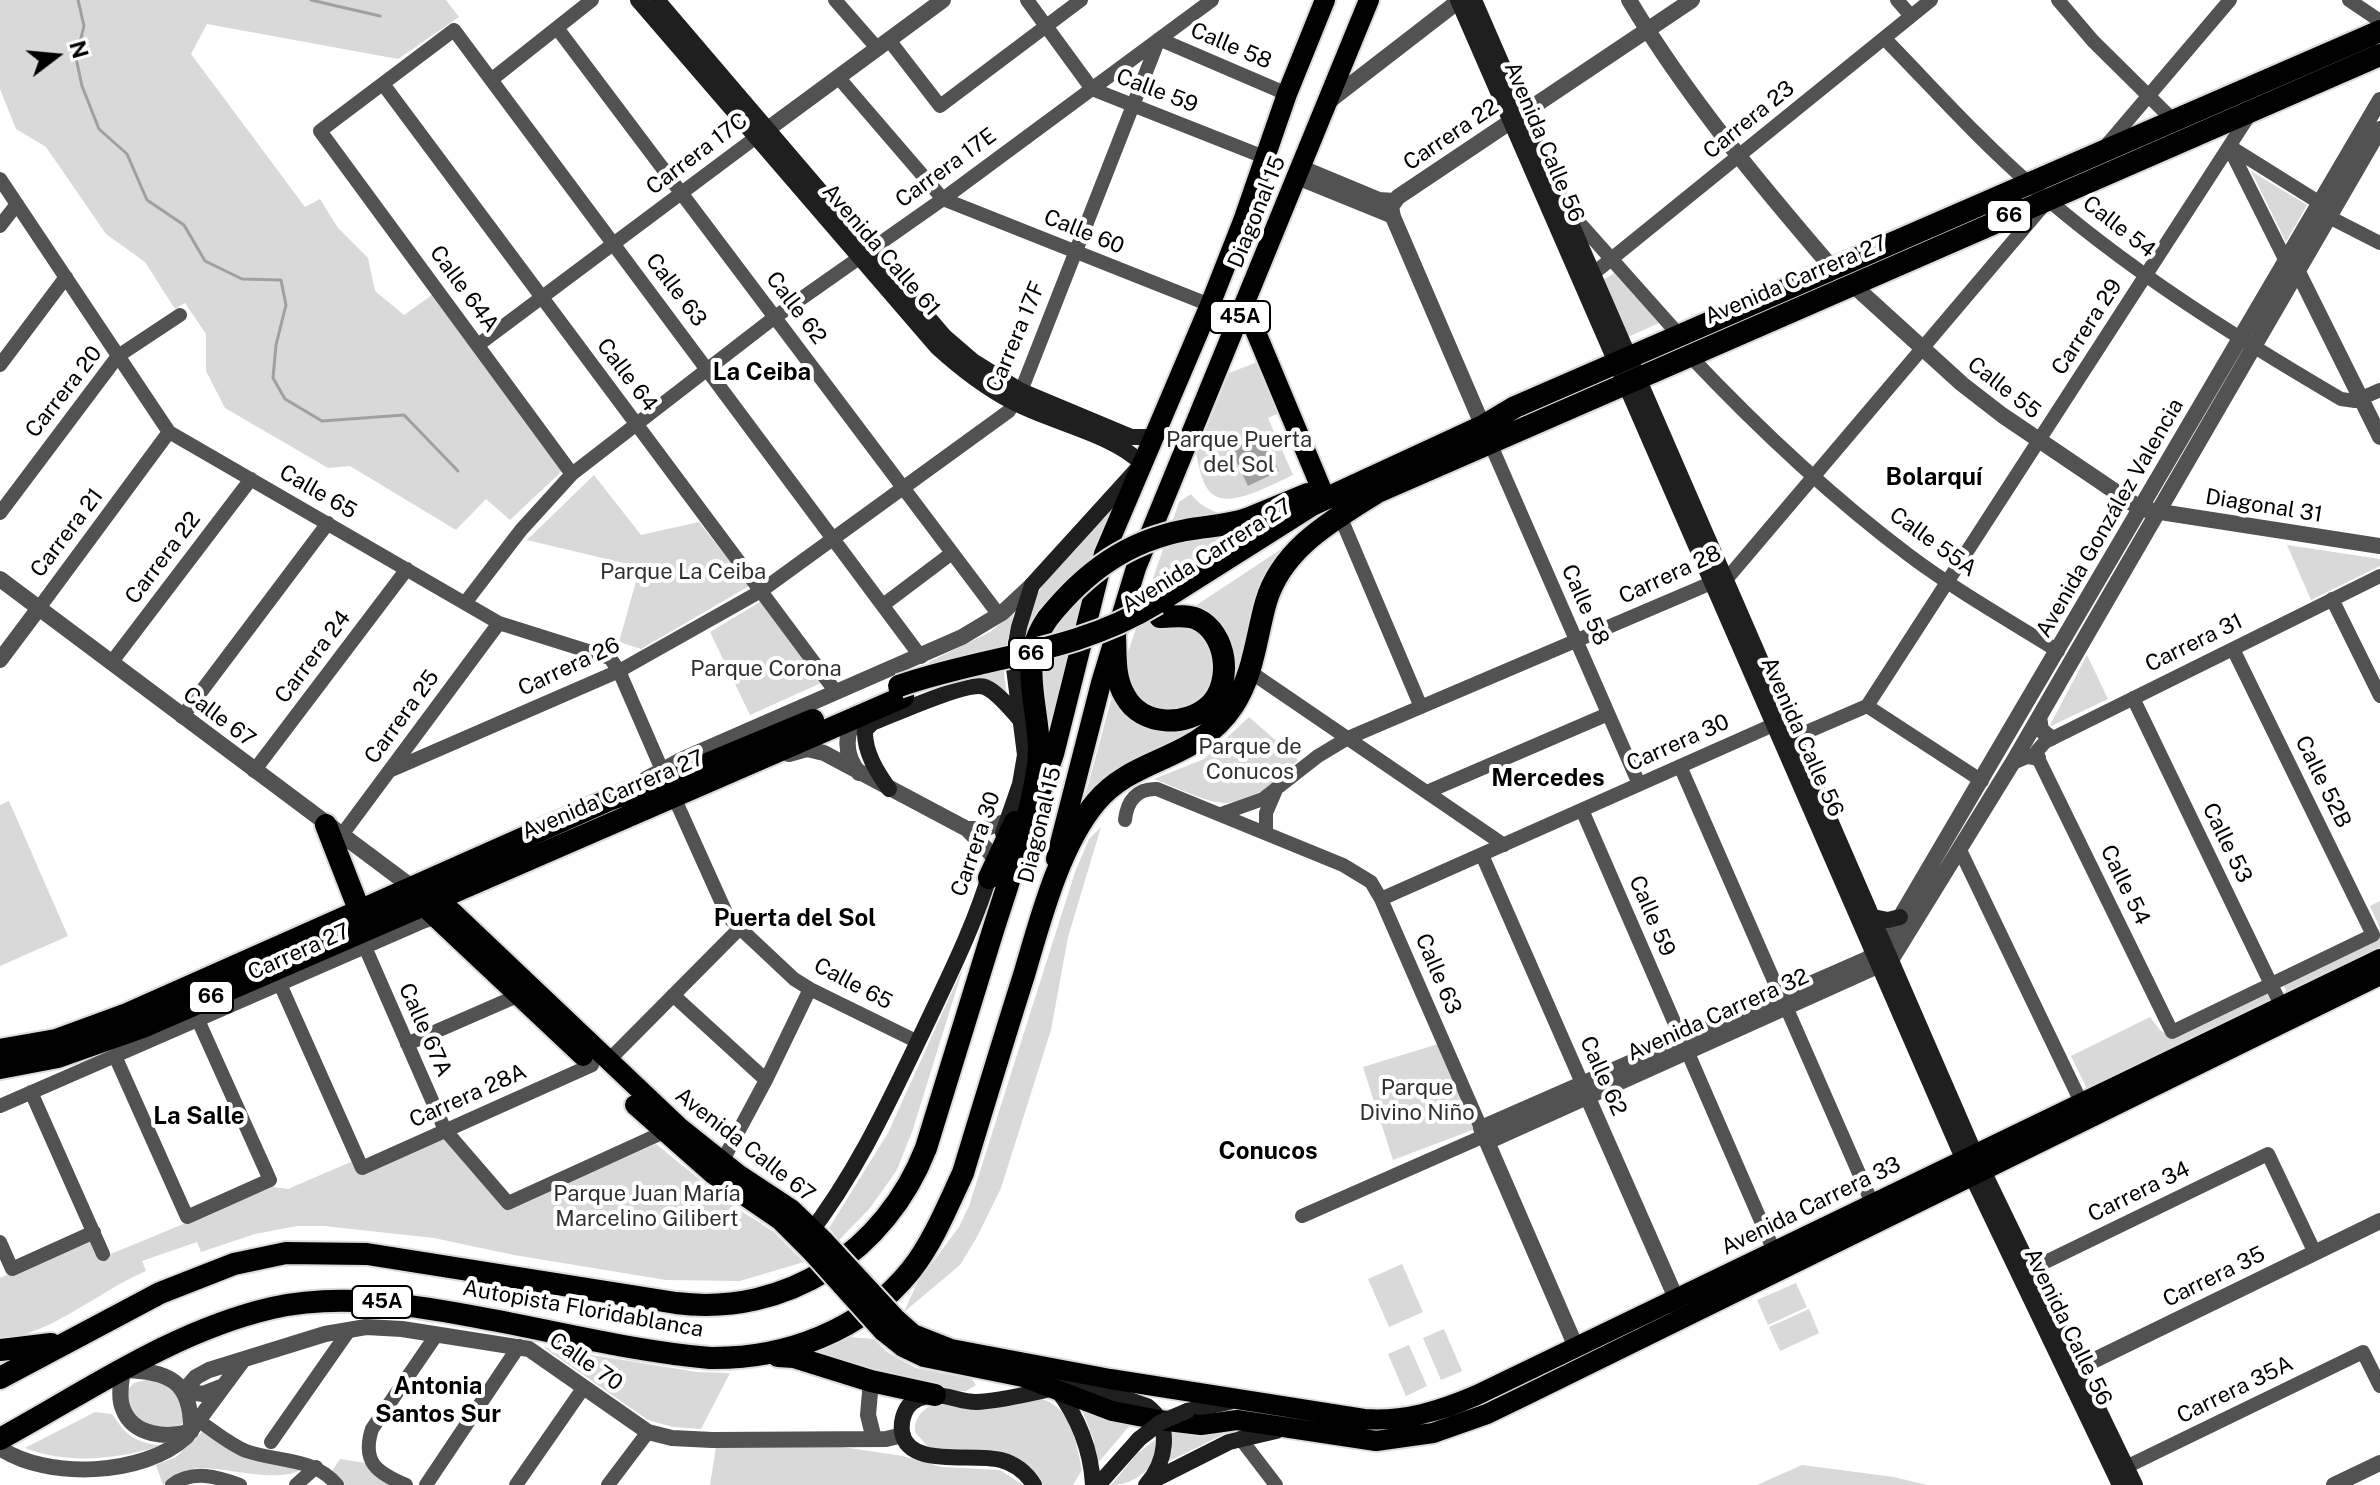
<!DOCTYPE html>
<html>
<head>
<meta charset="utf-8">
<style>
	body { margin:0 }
	#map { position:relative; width:2380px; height:1485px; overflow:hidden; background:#fff; font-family:"Public Sans",sans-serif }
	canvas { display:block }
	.north { position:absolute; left:16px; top:16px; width:80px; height:80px; -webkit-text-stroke:6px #fff; paint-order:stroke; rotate:74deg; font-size:22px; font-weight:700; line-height:32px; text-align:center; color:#000 }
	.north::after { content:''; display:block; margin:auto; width:28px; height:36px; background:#000; clip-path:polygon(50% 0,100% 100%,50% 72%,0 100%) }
</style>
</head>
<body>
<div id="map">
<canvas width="2380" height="1485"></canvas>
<div class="north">N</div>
</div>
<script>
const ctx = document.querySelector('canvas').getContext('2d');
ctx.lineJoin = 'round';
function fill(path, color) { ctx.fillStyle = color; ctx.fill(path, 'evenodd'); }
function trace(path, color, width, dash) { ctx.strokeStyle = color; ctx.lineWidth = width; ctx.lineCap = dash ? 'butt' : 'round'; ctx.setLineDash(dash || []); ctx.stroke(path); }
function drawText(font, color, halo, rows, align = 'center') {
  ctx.font = font + ' "Public Sans",sans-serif'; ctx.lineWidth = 8; ctx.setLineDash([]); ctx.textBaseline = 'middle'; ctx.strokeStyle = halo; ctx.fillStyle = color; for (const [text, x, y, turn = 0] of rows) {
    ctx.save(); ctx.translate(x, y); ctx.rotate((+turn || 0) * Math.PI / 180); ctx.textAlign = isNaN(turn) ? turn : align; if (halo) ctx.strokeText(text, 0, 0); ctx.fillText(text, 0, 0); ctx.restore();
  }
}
fill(new Path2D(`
	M0,0H446L459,17L398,59L207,24L191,54L305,207L320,199L338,228L368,258L375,291L404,315L432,295L562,471L510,520L486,499L456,530L350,466L328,468L225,408L206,371V334L185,303L175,309L145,262L106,234L46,147L16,129L0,89Z
	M2251,171L2307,205L2286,242Z
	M1614,273L1659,323L1628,337L1603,280Z
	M1260,361L1281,412L1268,418L1293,475C1272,484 1226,512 1209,491C1201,481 1199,465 1196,454L1229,373Z
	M594,475L641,535L699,522L749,586L641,649L619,642L640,567L527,540Z
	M1191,494C1211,521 1247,516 1277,518L1153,597L1159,629C1189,612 1227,650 1215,682C1212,691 1202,700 1197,709L1162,715C1135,699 1122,689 1127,655L1179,502Z
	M1112,510L1048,747C1040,714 1028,679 1024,645C1018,595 1080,543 1112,510Z
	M1295,540L1236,680L1200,729L1116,769L1097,784L1084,800L1114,689C1131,715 1143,737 1177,730L1231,664L1186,612Z
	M2287,545L2380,559V566L2311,600Z
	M760,602L821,683L750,715L710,632Z
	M1014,612L1003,663L1007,698L997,689L939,691L929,662L990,632Z
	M2087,655L2108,699L2049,727Z
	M1249,717L1298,760C1280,779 1255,802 1227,803C1209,804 1173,786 1154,779L1204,759Z
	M9,801L68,936L0,966V805Z
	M1101,827L1068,937L1051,1030L1001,1188L977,1237L960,1265L904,1312L917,1283L959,1227L969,1206L1075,872L1089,839Z
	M2380,901V952L2289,997L2283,984L2378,937L2380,928L2370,906Z
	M964,965L913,1129L897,1170L870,1208L839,1240L829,1228L888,1133Z
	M2268,992L2273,1003L2088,1091L2071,1056L2150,1017L2160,1030L2171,1037Z
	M1438,1044L1475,1129L1393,1160L1363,1067Z
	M444,1137L507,1209L656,1144L730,1204L774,1232L804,1262L740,1281L666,1280L514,1255L434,1238L324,1226H297L255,1234L201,1252L197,1242L142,1261L146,1271C95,1293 56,1332 0,1340V1278L91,1240L101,1258L273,1187L288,1189L353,1161L360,1173Z
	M1402,1264L1423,1312L1389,1327L1368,1279Z
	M1796,1283L1807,1307L1768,1325L1757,1300Z
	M1809,1309L1819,1333L1780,1351L1769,1327Z
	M1444,1329L1462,1371L1441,1380L1423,1338Z
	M850,1337L874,1339L887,1352L916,1368L972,1379L976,1385L966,1391H951L812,1355Z
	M1409,1345L1427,1386L1406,1396L1388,1354Z
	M543,1347L697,1372L730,1373L701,1429L673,1427L648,1420Z
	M154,1378L179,1392L184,1421C168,1441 147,1425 130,1414L127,1390L134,1383Z
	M1041,1399C1072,1407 1076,1443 1082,1470L1073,1485H1043C1013,1438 975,1454 929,1448L915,1432C914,1420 920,1411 931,1406C946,1398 1020,1400 1041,1399Z
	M1081,1408L1132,1423L1097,1464L1093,1438Z
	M95,1412L112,1414C127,1437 134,1441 161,1446C117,1459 68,1465 25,1448Z
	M1235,1429L1165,1463L1167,1432Z
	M204,1430L304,1467C285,1485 231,1468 201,1468C185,1468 176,1479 163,1485L156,1465L176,1457Z
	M1160,1436C1159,1463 1139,1485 1111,1485L1137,1454Z
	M716,1447H842L903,1456L942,1467L1000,1470L1023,1485H710Z
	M340,1459L366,1463L392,1485H345L332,1471Z
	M1802,1465L1894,1477L1927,1485H1757Z`), '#d9d9d9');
fill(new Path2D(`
	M1261,435L1279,471L1248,486L1231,450Z`), '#a0a0a0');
trace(new Path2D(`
	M78,0L84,26L76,58L82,86L99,129L127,154L147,200L184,225L205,261L242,279L281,280L286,305L276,345L273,378L285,399L322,421L404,415L458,471
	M311,0L380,16`), '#a0a0a0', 3);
const primary = new Path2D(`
	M1245,306L1321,488
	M1038,800L1054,754L1104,554L1210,305L1243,221L1287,94L1325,0
	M1056,859L1101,683L1136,568L1369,0
	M424,897L431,902L445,905L679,1127L738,1174L791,1209L825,1242
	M431,902V913L583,1056
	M635,1105L713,1174L780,1220L813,1253
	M896,1319L913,1334L951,1349L1110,1379L1364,1419C1404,1422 1440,1411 1477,1395L2380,959
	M883,1331L903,1347L924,1357L1023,1377L1112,1411L1159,1420L1201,1425L1237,1420L1376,1441L1433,1433L1487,1414C1785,1269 2081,1120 2380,975`);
const trunk = new Path2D(`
	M1364,498L2380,55
	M1247,519L1308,494
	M1157,603L1312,505L1483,426L1515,407L2380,31
	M1115,636C1116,657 1114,678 1125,696C1142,727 1187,727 1210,705C1233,682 1227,633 1197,619C1186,614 1172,617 1160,617
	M326,825L360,912
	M989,878L1015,822
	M0,1050L56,1040L127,1014L609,800L693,770L813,720
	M0,1068L58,1057L143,1027L903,697
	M0,1350L51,1344
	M778,1356L794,1357L871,1381L935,1395
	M0,1378L160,1293L234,1264L286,1253L367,1254L676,1303C787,1317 886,1251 926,1148C948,1078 969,1007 991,937C1008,883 1028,828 1037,772C1047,718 1012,667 1048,618
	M0,1439C88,1391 173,1331 272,1308C338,1293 406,1304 471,1316C550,1330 630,1351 710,1358C785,1359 862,1331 911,1270C933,1242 948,1205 963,1173C983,1107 1003,1041 1024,975C1040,921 1059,846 1096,802C1134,756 1197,761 1233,706C1254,674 1256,637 1266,602C1282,548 1332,521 1376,493`);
trace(primary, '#dbdbdb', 24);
trace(trunk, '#dbdbdb', 26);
trace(new Path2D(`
	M835,0L877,48
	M1027,0L1092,89L1264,157
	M1897,0L1911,16
	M2058,0L2093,41L2174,121
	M2349,0L2380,21
	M557,28L999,615
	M1884,38C1932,87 1979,140 2031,185C2126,269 2232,335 2341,399L2355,401L2380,390
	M889,40L940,106L1081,0
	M838,77L943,199L1210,305
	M491,80L592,0
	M383,84L836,692
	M2105,147L2230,0
	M2229,147L2286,261
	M2232,148L2320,203
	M1302,167L1379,199L1395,200
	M1297,178L1393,217
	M0,179L169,432L499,623L610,658L619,671L662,770
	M1566,208L1680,336
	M2329,217L2380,243
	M0,226L17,204
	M1594,273L1931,0
	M478,345L755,138
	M1689,355C1757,427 1830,496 1910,556C1957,591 2008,620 2058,651
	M0,365L66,277
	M1490,443L1639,784
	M572,474L320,131L454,30L921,657
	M0,513L118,356L180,315
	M1340,516L1421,707
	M2332,599L2380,696
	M465,603L521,530L572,474L775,317L943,199L1212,0
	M883,605L952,553
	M39,608L169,432
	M2233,649L2373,935L2172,1032L2038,758L2037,751L2045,742L2380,576
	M111,663L251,479
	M1249,671L1504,845
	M2133,698L2282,1007
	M1867,706L1982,781
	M182,717L328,523
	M1795,737L1867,706L2250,114
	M1680,766L1781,997
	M254,771L407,569
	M389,771L619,671L761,591L1009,411L1021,391L1159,39L1287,94
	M1427,792L1608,714
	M674,797L728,917L794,979L810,989L918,1042
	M1582,810L1682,1040
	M1221,814L1263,799L1318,756L1348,738L1730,575L2043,206
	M1125,820C1127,801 1137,788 1157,789L1343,865L1371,882L1381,899L1481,1128
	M1266,833V813L1275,792
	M341,836L499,623
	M1960,850L2082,1104
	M1482,855L1582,1083
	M1381,899L1773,725
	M365,947L445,1130L508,1203L664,1132
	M280,984L362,1168L592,1065
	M673,995L766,1080
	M1787,1009L1872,1203
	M407,1044L524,993
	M1688,1053L1774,1251
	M115,1056L187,1217L270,1180L198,1020
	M608,1061L739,929
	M31,1092L103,1254
	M0,1106L420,923L431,919L440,921
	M722,1162L766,1080L810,989
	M1302,1216L1484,1136
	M0,1242L12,1269L94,1232
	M2031,1269L2268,1154L2315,1253
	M199,1421C214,1431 229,1444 246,1451C278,1462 314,1457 337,1485
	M1240,1438L1276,1485
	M271,1442L350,1329
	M2126,1467L2363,1352L2380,1386
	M172,1485C193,1469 218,1477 240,1485
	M296,1485L316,1467
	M406,1485C378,1473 361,1463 372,1429L437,1334
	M426,1485L519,1346
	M516,1485L584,1387
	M608,1485L648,1432`), '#525252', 14);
trace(new Path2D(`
	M1629,0C1687,97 1760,184 1833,269
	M1328,102L1460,0
	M757,137L943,0
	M2297,270L2380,437
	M1852,284L1962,384L2002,415L2141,509L2380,546
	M1479,417L1393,217L1391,207L1398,197L1692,0
	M0,579L413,888
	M0,660L39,608
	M857,716C844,735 844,754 859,773
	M2039,717L2041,730L2051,738
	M789,754L807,749L824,753L967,829L995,858
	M2013,762L2027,756L2038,758
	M646,779L683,759L962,637L1002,613L1032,585
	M967,829H984L1007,821
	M1584,1089L1672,1289L1677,1310
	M1487,1142L1891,960L2013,762L2380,129
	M1576,1347L1481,1128L1867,959L1882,948L2380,100
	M123,1370C168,1371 192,1380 191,1431C168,1439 133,1436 123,1409C118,1398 121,1382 123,1370Z
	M2068,1373L2380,1221
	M871,1381L868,1415L874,1439
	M221,1387L203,1394L184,1391L196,1377L209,1370L325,1334L366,1327L402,1329L529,1349L648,1432L672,1438L712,1440L886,1439L903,1435
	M0,1448C47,1480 144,1476 186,1437L243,1360
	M2334,1485L2380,1463`), '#525252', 16);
trace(new Path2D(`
	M638,0L937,347C960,368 986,388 1013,402C1050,422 1115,435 1142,464L1032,585L1019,627L1013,660L1025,755L1020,784L1003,833
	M657,0L944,336L973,361L1021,391L1131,437H1154
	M1458,0L1959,1149L2120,1485
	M1474,0L1975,1154L2135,1485
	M889,789C877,772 864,752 865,730L872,723C893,715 968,680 985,687C999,693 1012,711 1022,722
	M1873,917L1888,920L1900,917
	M806,1238C856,1174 889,1102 924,1029C948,978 975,925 991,870
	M1059,1376L1147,1406C1174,1426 1165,1464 1146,1485
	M1187,1411L1229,1402
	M1150,1482L1229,1442L1276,1431
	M1034,1485C1026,1472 1016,1464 1001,1460C973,1452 908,1469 902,1432C901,1424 903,1415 907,1408C913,1399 923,1396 934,1395C948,1395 962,1402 976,1402C1002,1401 1030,1393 1056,1388C1078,1417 1091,1449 1093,1485
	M1098,1485L1139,1439`), '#1f1f1f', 16);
trace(primary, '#000', 20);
trace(trunk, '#000', 22);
const primaryBridge = new Path2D(`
	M825,1242L896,1319
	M813,1253L883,1331`);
const trunkBridge = new Path2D(`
	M1048,618C1085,572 1127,541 1186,530C1207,526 1227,526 1247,519
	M899,686C988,655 1074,654 1157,603`);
trace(primaryBridge, '#dbdbdb', 24, []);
trace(trunkBridge, '#dbdbdb', 26, []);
trace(new Path2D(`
	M1139,1439L1161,1422L1187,1411`), '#1f1f1f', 16);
trace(primaryBridge, '#000', 20);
trace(trunkBridge, '#000', 22);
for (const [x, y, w] of [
	[2009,216,44],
	[1240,317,60],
	[1031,654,44],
	[211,997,44],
	[382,1302,60]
]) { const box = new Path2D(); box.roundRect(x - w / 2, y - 16, w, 32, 6); ctx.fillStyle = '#fff'; ctx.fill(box); trace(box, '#000', 2); }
drawText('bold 20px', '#000', null, [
	["66",2009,216],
	["45A",1240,317],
	["66",1031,654],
	["66",211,997],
	["45A",382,1302]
]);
drawText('22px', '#000', '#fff', [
	["Calle 58",1231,46,23],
	["Calle 59",1157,91,21],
	["Carrera 23",1749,120,-39],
	["Carrera 22",1451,135,-34],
	["Avenida Calle 56",1544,142,67],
	["Carrera 17C",697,154,-37],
	["Carrera 17E",946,168,-36],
	["Diagonal 15",1257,212,-68],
	["Calle 54",2119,227,38],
	["Calle 60",1084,232,22],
	["Avenida Calle 61",881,250,49],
	["Avenida Carrera 27",1796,280,-23],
	["Calle 64A",464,289,54],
	["Calle 63",676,290,53],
	["Calle 62",796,308,53],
	["Carrera 29",2087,327,-57],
	["Carrera 17F",1016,337,-67],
	["Calle 64",627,375,53],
	["Calle 55",2004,388,38],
	["Carrera 20",64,392,-52],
	["Calle 65",318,492,30],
	["Diagonal 31",2264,506,9],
	["Avenida González Valencia",2110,518,-60],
	["Carrera 21",67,533,-53],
	["Calle 55A",1933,542,36],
	["Avenida Carrera 27",1207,556,-32],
	["Carrera 22",163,558,-53],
	["Carrera 28",1670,575,-25],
	["Calle 58",1585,605,66],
	["Carrera 31",2194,643,-26],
	["Carrera 24",313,657,-53],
	["Carrera 26",569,667,-25],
	["Calle 67",219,717,37],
	["Carrera 25",402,717,-54],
	["Avenida Calle 56",1802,737,66],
	["Carrera 30",1678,743,-24],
	["Calle 52B",2323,782,64],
	["Avenida Carrera 27",613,795,-23],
	["Diagonal 15",1040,825,-76],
	["Calle 53",2227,843,64],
	["Carrera 30",976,844,-71],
	["Calle 54",2125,885,64],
	["Calle 59",1652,916,67],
	["Carrera 27",299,952,-24],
	["Calle 63",1438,974,67],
	["Calle 65",853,984,28],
	["Avenida Carrera 32",1718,1015,-24],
	["Calle 67A",425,1030,66],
	["Calle 62",1603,1076,66],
	["Carrera 28A",468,1096,-24],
	["Avenida Calle 67",745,1145,38],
	["Carrera 34",2139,1192,-26],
	["Avenida Carrera 33",1811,1206,-26],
	["Carrera 35",2214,1277,-26],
	["Autopista Floridablanca",583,1309,10],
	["Avenida Calle 56",2068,1327,64],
	["Calle 70",586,1362,35],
	["Carrera 35A",2235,1390,-26]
]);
drawText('22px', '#303030', '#fff', [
	["Parque Puerta",1239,440],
	["del Sol",1239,465],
	["Parque La Ceiba",683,572],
	["Parque Corona",766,669],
	["Parque de",1250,747],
	["Conucos",1250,772],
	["Parque",1417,1088],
	["Divino Niño",1417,1113],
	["Parque Juan María",647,1194],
	["Marcelino Gilibert",647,1219]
]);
drawText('bold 24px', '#000', '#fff', [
	["La Ceiba",762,373],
	["Bolarquí",1934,478],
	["Mercedes",1548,779],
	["Puerta del Sol",795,919],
	["La Salle",199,1117],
	["Conucos",1268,1152],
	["Antonia",438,1387],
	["Santos Sur",438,1415]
]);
</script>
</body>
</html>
